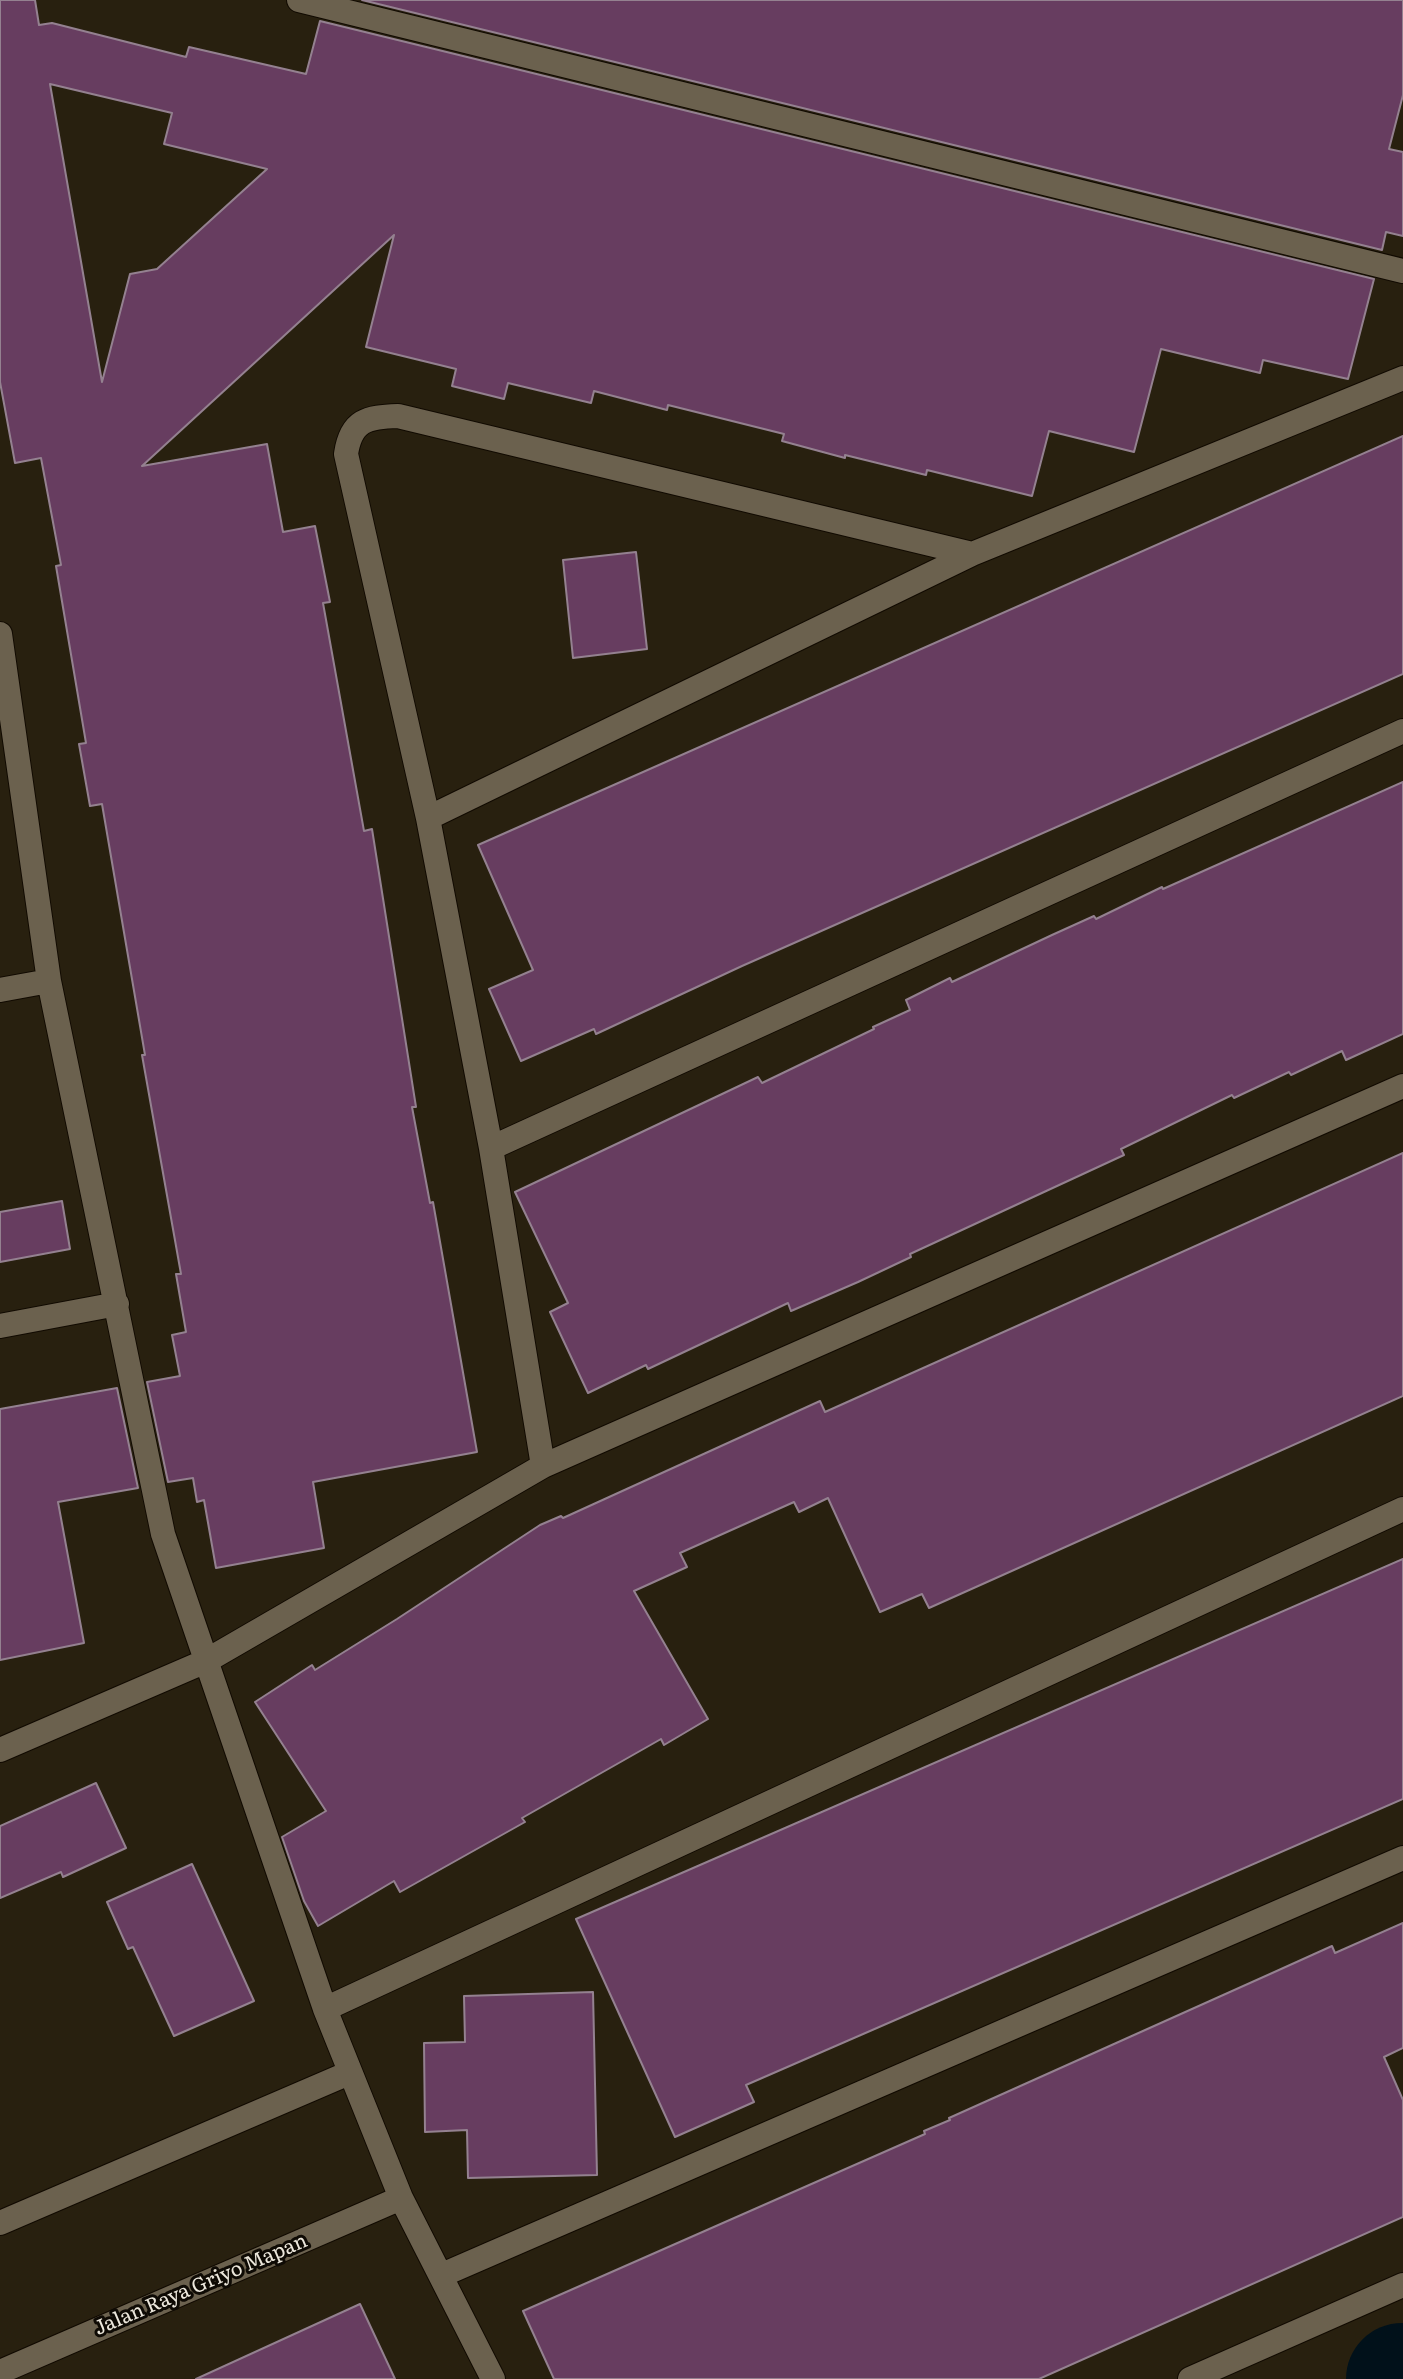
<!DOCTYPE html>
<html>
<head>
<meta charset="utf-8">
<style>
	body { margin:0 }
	canvas { display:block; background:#28200f }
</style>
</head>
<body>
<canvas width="1403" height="2379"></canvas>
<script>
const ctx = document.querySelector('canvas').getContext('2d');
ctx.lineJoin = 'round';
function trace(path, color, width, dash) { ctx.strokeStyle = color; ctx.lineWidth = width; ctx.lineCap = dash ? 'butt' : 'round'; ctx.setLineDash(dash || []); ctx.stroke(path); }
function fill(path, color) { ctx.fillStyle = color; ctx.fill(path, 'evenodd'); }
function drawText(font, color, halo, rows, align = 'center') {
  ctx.font = font + ' Literata,serif'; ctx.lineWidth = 6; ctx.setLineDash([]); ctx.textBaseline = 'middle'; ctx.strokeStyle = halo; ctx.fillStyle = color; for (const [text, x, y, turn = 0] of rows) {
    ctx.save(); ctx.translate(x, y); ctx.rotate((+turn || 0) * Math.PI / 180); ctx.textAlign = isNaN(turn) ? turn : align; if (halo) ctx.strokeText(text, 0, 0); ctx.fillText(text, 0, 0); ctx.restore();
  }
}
trace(new Path2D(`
	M1402,2379H1403`), '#01111a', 112);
const building = new Path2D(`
	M0,0H35L39,25L52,23L186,57L189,47L306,74L320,21L1374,279L1348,379L1263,360L1260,373L1161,349L1134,452L1049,431L1032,496L927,470L926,475L845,455V458L782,441L784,434L668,405L667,410L594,391L591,403L508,383L504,399L452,386L456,369L366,347L394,235L142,466L267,444L283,532L315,526L330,602L323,603L364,831L372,829L416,1107H412L430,1203L433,1202L477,1452L313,1482L324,1548L216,1568L204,1500L197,1502L193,1478L168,1482L147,1382L180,1376L172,1335L186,1332L176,1274H181L142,1055H145L102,804L90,806L79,744L86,743L56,566L61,565L41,458L15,463L0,382ZM50,84L172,113L164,144L267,169L157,269L130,274L102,382Z
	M362,0H1403V95L1389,149L1403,152V236L1386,232L1382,250Z
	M1403,436V674L742,966L596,1034L594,1029L521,1061L489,989L533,970L478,845Z
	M636,552L647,649L573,658L563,560Z
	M1403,782V1034L1346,1060L1342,1051L1291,1075L1289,1072L1234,1098L1232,1095L1121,1149L1124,1155L910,1254L911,1257L858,1282L791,1311L788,1303L648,1369L646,1365L588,1393L550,1312L568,1303L515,1192L758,1077L762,1083L874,1029L873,1027L910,1010L906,1000L950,978L952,982L1052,935L1094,916L1096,919L1162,887L1163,889Z
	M1403,1153V1396L929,1608L922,1594L880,1612L828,1498L799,1512L794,1502L680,1553L687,1567L634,1591L708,1719L664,1745L661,1739L522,1818L525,1822L400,1892L394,1881L318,1926L304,1901L282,1837L326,1811L255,1702L312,1665L315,1670L397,1619L540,1525L561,1516L563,1518L820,1401L825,1412Z
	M62,1201L70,1249L0,1262V1212Z
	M117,1388L138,1488L58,1502L84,1643L0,1660V1409Z
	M1403,1559V1799L746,2085L754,2102L675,2137L576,1919Z
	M96,1783L126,1848L63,1877L61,1872L0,1898V1826Z
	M192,1864L254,2001L174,2036L133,1947L128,1949L107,1902Z
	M1403,1923V2048L1384,2057L1403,2100V2217L1039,2379H554L523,2311L925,2134L924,2131L950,2120L949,2118L1270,1974L1332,1946L1335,1953Z
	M593,1992L597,2175L468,2178L467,2130L425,2132L424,2043L465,2042L464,1996Z
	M360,2304L395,2379H196Z`);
fill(building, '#673d60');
trace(building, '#948190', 2);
const minor = new Path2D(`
	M299,0L1403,271
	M0,634L49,981L163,1534L325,2009L401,2198L493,2379
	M428,818L972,554L1403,378
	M0,990L49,981
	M491,1148L1403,731
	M0,1326L117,1304
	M543,1466L491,1148L428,818L346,454C351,420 367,417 398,416L972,554
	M0,1750L206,1661L543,1466L1403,1086
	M325,2009L1403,1509
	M0,2223L349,2073
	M442,2275L1403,1858
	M0,2372L401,2198
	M1190,2379L1403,2285`);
trace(minor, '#110a00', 26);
trace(minor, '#6b614e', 24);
drawText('20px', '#ece7dc', '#0e0a04', [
	["Jalan Raya Griyo Mapan",201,2285,-23]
]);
</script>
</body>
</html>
